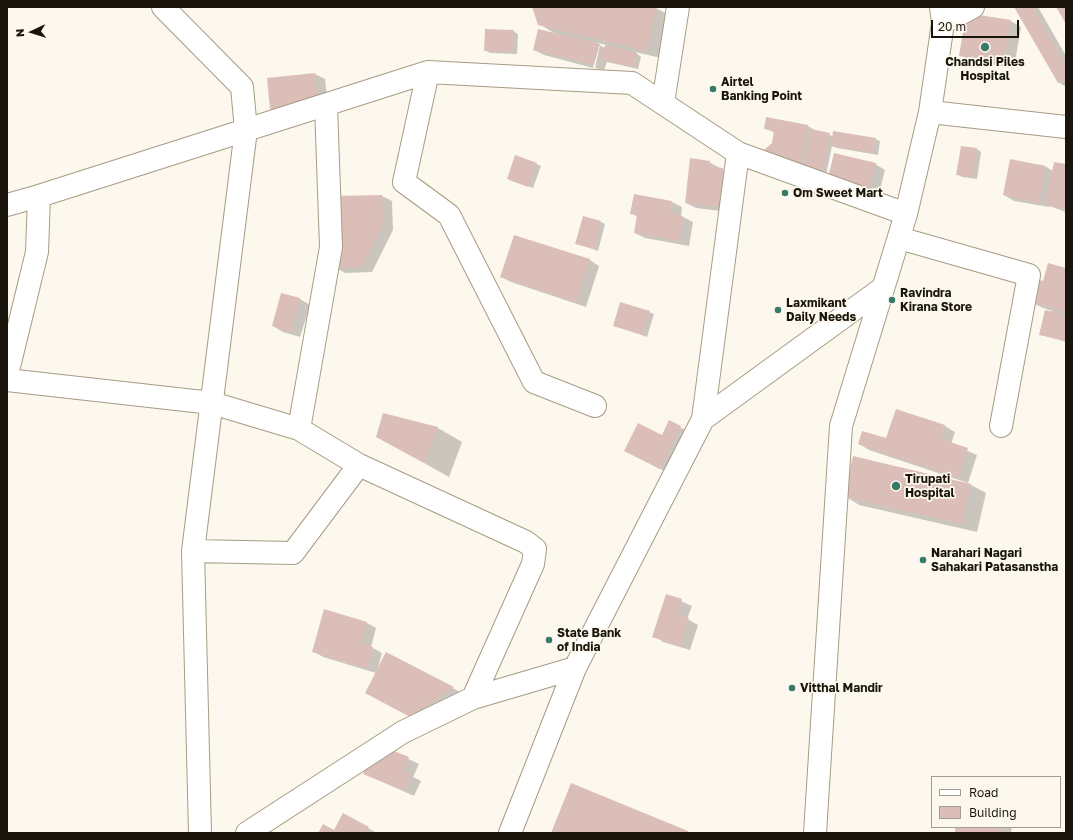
<!DOCTYPE html>
<html>
<head>
<meta charset="utf-8">
<style>
	body { margin:0 }
	#map { position:relative; width:1073px; height:840px; overflow:hidden; background:#fdf8ee; font-family:"Golos Text",sans-serif }
	canvas { display:block }
	.frame { position:absolute; inset:0; border:8px solid #19150c; pointer-events:none }
	.legend { position:absolute; left:931px; top:776px; width:130px; height:52px; box-sizing:border-box; background:#fdf8ee; border:1px solid #a29d94; margin:0; padding:5px 7px; list-style:none; font-size:12px; color:#19150c }
	.legend li { display:flex; align-items:center; gap:8px; height:20px }
	.legend b { width:20px; border:1px solid #a29d94 }
	.north { position:absolute; left:12px; top:12px; width:40px; height:40px; -webkit-text-stroke:3px #fdf8ee; paint-order:stroke; rotate:266deg; font-size:11px; font-weight:700; line-height:16px; text-align:center; color:#19150c }
	.north::after { content:''; display:block; margin:auto; width:14px; height:18px; background:#19150c; clip-path:polygon(50% 0,100% 100%,50% 72%,0 100%) }
	.scale { position:absolute; left:931px; top:20px; width:88px; height:18px; box-sizing:border-box; border:2px solid #19150c; border-top:0; padding-left:5px; font-size:12px; line-height:14px; white-space:nowrap; color:#19150c; -webkit-text-stroke:3px #fdf8ee; paint-order:stroke }
</style>
</head>
<body>
<div id="map">
<canvas width="1073" height="840"></canvas>
<div class="frame"></div>
<ul class="legend">
<li><b style="height:5px;background:#fff"></b>Road</li>
<li><b style="height:11px;background:#dcbeb9"></b>Building</li>
</ul>
<div class="north">N</div>
<div class="scale">20 m</div>
</div>
<script>
const ctx = document.querySelector('canvas').getContext('2d');
ctx.lineJoin = 'round';
function fill(path, color) { ctx.fillStyle = color; ctx.fill(path, 'evenodd'); }
function trace(path, color, width, dash) { ctx.strokeStyle = color; ctx.lineWidth = width; ctx.lineCap = dash ? 'butt' : 'round'; ctx.setLineDash(dash || []); ctx.stroke(path); }
function drawText(font, color, halo, rows, align = 'center') {
  ctx.font = font + ' "Golos Text",sans-serif'; ctx.lineWidth = 3.5; ctx.setLineDash([]); ctx.textBaseline = 'middle'; ctx.strokeStyle = halo; ctx.fillStyle = color; for (const [text, x, y, turn = 0] of rows) {
    ctx.save(); ctx.translate(x, y); ctx.rotate((+turn || 0) * Math.PI / 180); ctx.textAlign = isNaN(turn) ? turn : align; if (halo) ctx.strokeText(text, 0, 0); ctx.fillText(text, 0, 0); ctx.restore();
  }
}
fill(new Path2D(`
	M533,7H654L671,16L661,58L635,52L641,57L638,69L607,62L604,70L595,68L600,46H598L593,68L544,55L534,50L554,33L539,24ZM598,43L606,45L605,48L597,44Z
	M1016,7H1038L1066,56V87L1058,82Z
	M967,14L1011,21L1021,27L1014,68L970,61L961,55Z
	M513,31L518,34L517,54L490,53L485,50Z
	M315,74L325,79L328,109L281,114L271,109Z
	M808,126L818,132L833,136L875,139L880,141L878,155L837,148L832,146L826,175L765,149L773,143L775,133L765,128Z
	M977,149L981,152L977,179L962,177L957,174Z
	M1011,160L1045,166L1053,171L1066,165V212L1049,206V207L1014,201L1004,195Z
	M709,162L733,175L729,212L696,208L686,203Z
	M536,164L541,166L533,188L512,181Z
	M875,164L885,170L879,193L839,183Z
	M634,195L672,202L682,207L681,216L693,222L689,246L645,238L635,233L638,217L631,213Z
	M382,196L392,201L393,230L372,272L345,273L335,267L332,197Z
	M601,222L605,224L598,251L576,243Z
	M515,236L590,260L599,266L586,307L511,282L501,277Z
	M1066,269V342L1040,334L1052,311L1041,307L1031,302L1044,282Z
	M282,295L300,299L310,305L300,337L283,332L273,326Z
	M649,312L654,314L647,337L614,325Z
	M896,410L945,426L955,432L951,444L977,455L968,483L869,450L859,444L887,440Z
	M384,414L438,428L462,442L449,477L378,437Z
	M670,422L691,433L670,474L635,456L662,437Z
	M854,457L971,485L986,493L977,532L859,505L845,496Z
	M667,595L692,606L687,619L698,625L690,650L663,642L654,636Z
	M367,623L376,628L371,647L382,653L378,667L386,653L462,693L421,722L376,698V673L323,657L313,651Z
	M394,752L419,764L413,777L421,781L414,796L365,774Z
	M956,827H1012L1011,833H956Z
	M368,828L377,833H319L335,831Z`), '#0003');
fill(new Path2D(`
	M532,7H657L647,51L538,25Z
	M1014,7H1032L1066,66V78L1058,83Z
	M1056,7H1066V24Z
	M966,13L1011,20L1004,63L959,56Z
	M485,29L514,30L512,52L484,51Z
	M538,29L600,44L594,65L533,50Z
	M605,45L637,53L633,67L601,60Z
	M315,73L318,104L270,109L267,78Z
	M766,117L808,125L801,166L777,158V155L764,150L772,143L774,131L764,129Z
	M811,129L830,133L822,173L803,169Z
	M833,131L876,138L873,153L831,146Z
	M961,146L977,148L972,177L956,175Z
	M834,153L876,163L869,188L828,178Z
	M515,155L537,163L528,187L507,179Z
	M690,158L710,161L709,166L723,168L719,207L685,203Z
	M1010,159L1045,166L1039,203L1003,195Z
	M1054,162L1066,164V210L1045,205Z
	M634,194L672,201L670,213L683,216L679,241L634,233L637,215L630,214Z
	M382,195L383,224L362,267L334,268L331,196Z
	M583,216L601,221L594,249L575,244Z
	M514,235L590,259L576,302L500,277Z
	M1048,263L1066,268V312L1030,302L1036,279L1043,281Z
	M281,293L300,298L290,332L272,326Z
	M620,302L650,311L642,335L613,326Z
	M1045,310L1066,315V341L1039,335Z
	M896,409L945,425L941,439L968,448L958,478L858,444L862,431L886,438Z
	M383,413L438,427L424,463L376,437Z
	M669,420L681,426L660,469L624,451L638,423L662,435Z
	M853,456L971,484L962,524L843,497Z
	M666,594L682,599L677,615L689,618L680,646L652,637Z
	M324,609L367,622L361,643L373,647L366,668L312,652Z
	M386,652L454,687L410,717L365,693Z
	M394,751L409,757L403,771L411,775L404,791L363,774L368,764L381,755Z
	M571,783L688,831V833H551Z
	M343,813L369,827L365,833H318L323,824L334,830Z
	M955,827H1002L1001,833H955Z`), '#dcbeb9');
const minor = new Path2D(`
	M163,7L242,87L246,130L193,551L200,833
	M943,23L973,7
	M428,72L404,182L449,215L534,382L595,406
	M663,103L678,7
	M930,112L1066,127
	M7,205L39,196L428,72L632,83L738,153L906,214
	M899,238L1029,275L1001,426
	M7,375L37,252L39,196
	M7,380L212,403L299,429
	M703,419L738,153
	M359,465L526,542L535,549L533,564L473,698
	M193,551L293,553L359,465L299,429L331,247L326,105
	M247,833L403,732L473,698L575,668
	M510,833L575,668L703,419L883,288
	M815,833L841,426L906,214L930,112L943,23L941,7`);
trace(minor, '#a79b84', 24);
trace(minor, '#fff', 22);
for (const [x, y, r, color] of [
	[985,47,5,"#397967"],
	[713,89,4,"#397967"],
	[785,193,4,"#397967"],
	[892,300,4,"#397967"],
	[778,310,4,"#397967"],
	[896,486,5,"#397967"],
	[923,560,4,"#397967"],
	[549,640,4,"#397967"],
	[792,688,4,"#397967"]
]) { const dot = new Path2D(); dot.arc(x, y, r, 0, 2 * Math.PI); ctx.fillStyle = color; ctx.fill(dot); trace(dot, '#fdf8ee', 1.5); }
drawText('bold 12px', '#19150c', '#fdf8ee', [
	["Chandsi Piles",985,62,"center"],
	["Hospital",985,76,"center"],
	["Airtel",721,82],
	["Banking Point",721,96],
	["Om Sweet Mart",793,193],
	["Ravindra",900,293],
	["Kirana Store",900,307],
	["Laxmikant",786,303],
	["Daily Needs",786,317],
	["Tirupati",905,479],
	["Hospital",905,493],
	["Narahari Nagari",931,553],
	["Sahakari Patasanstha",931,567],
	["State Bank",557,633],
	["of India",557,647],
	["Vitthal Mandir",800,688]
], 'left');
</script>
</body>
</html>
